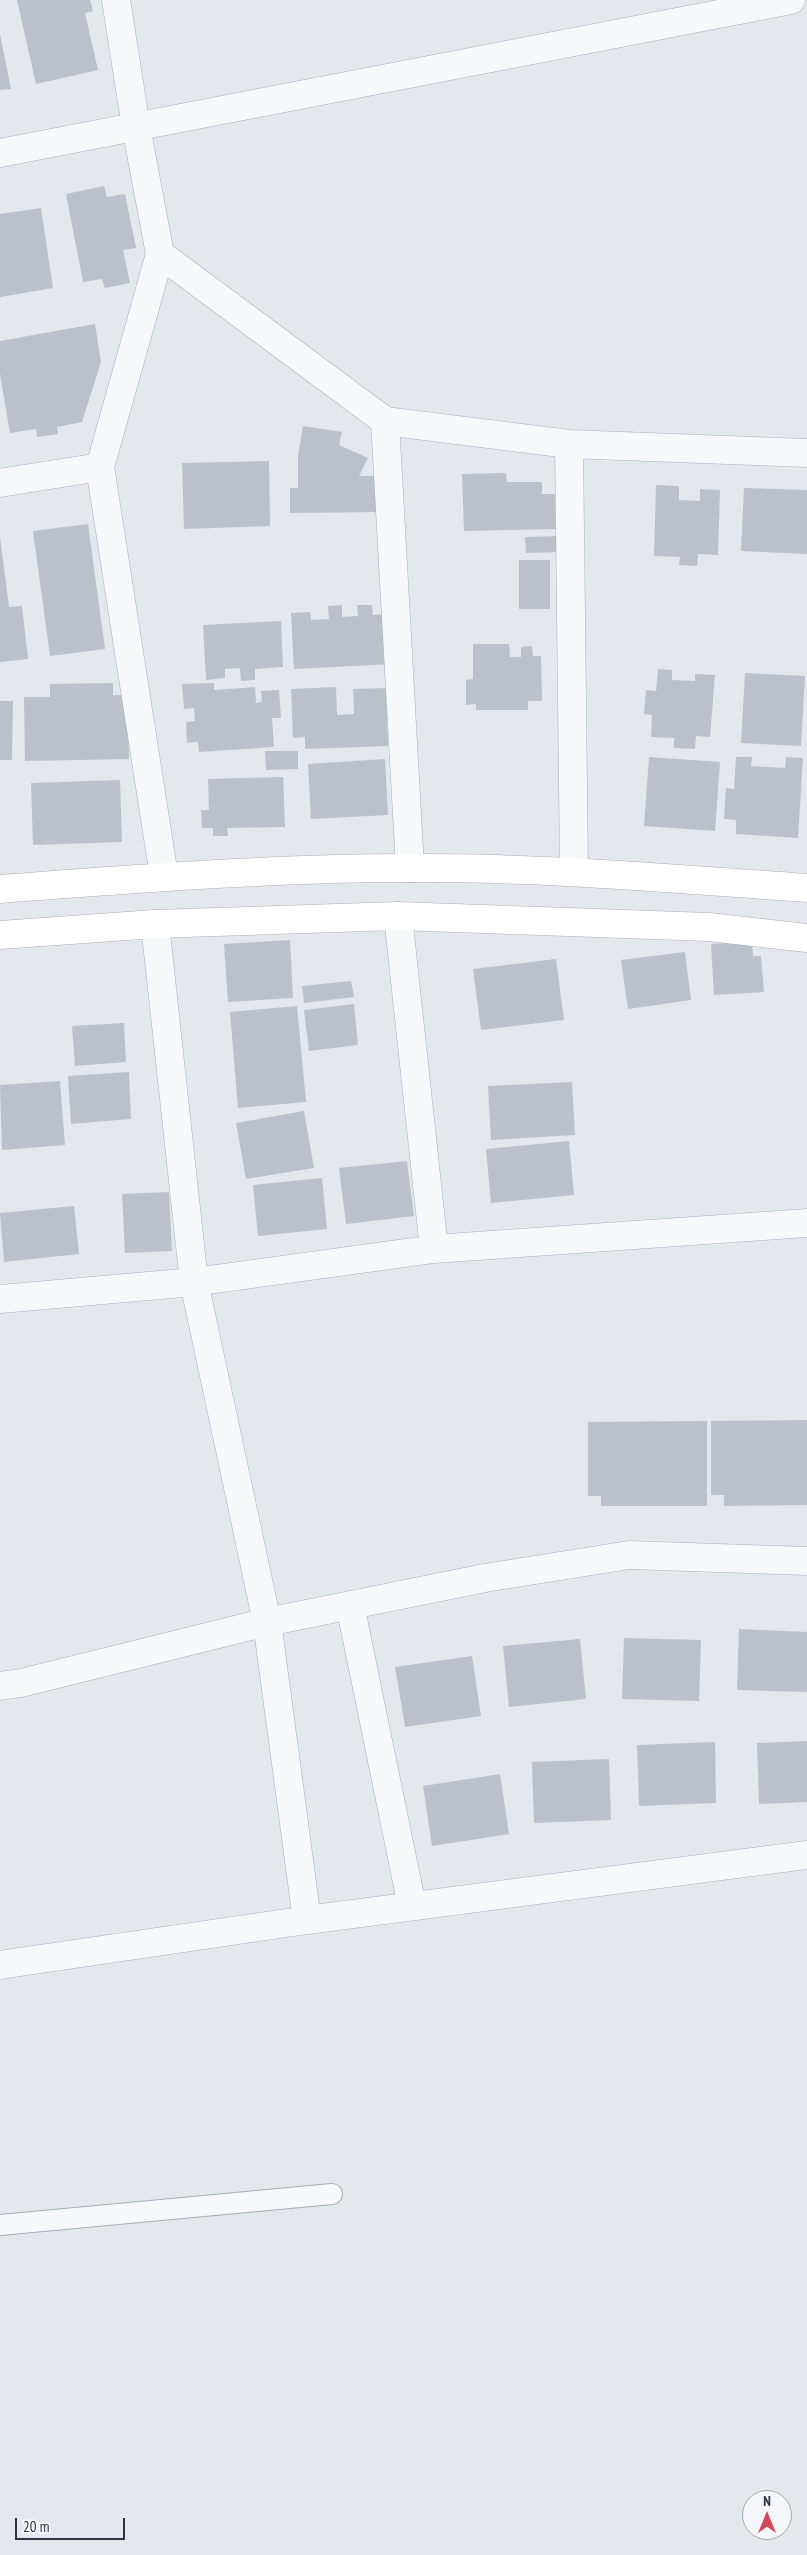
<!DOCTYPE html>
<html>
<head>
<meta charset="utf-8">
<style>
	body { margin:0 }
	#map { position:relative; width:807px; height:2555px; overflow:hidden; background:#e4e7ec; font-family:"PT Sans Narrow",sans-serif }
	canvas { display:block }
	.north { position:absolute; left:742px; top:2490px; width:50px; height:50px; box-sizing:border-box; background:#f4f6f9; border:1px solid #a4a8b1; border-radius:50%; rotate:0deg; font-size:14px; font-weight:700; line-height:20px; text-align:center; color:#2b3445 }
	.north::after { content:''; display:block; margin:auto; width:18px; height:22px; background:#d1495b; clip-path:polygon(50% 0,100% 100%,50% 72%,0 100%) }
	.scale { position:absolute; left:15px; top:2518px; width:110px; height:22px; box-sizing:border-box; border:2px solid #2b3445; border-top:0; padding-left:6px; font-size:15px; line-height:18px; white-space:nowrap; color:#2b3445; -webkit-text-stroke:4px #f4f6f9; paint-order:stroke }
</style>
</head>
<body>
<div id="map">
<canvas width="807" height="2555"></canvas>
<div class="north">N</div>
<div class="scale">20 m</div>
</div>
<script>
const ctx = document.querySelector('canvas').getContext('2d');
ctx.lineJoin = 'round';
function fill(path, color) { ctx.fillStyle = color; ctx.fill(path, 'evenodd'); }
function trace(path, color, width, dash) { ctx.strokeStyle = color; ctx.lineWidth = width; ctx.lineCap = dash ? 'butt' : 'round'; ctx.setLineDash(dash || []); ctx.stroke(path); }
fill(new Path2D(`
	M17,0H90L93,11L85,13L98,70L36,84Z
	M0,34L11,89L0,90Z
	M104,186L107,197L125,194L136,248L123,250L130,283L105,288L102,279L83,282L66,194Z
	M41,208L53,288L0,297V214Z
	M95,324L101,362L82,422L57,427L58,434L37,437L36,429L10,433L0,374V341Z
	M303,426L342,432L339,445L368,458L359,476H380V512L290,513V488H298V455Z
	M269,461L270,526L184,529L182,463Z
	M506,473L507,482H542V494H555L556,529L464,531L462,474Z
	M656,485L679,486V500L700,501V489L720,490L718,555L698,554L697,566L679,565L680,557L654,556Z
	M744,488L807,490V554L741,551Z
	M88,524L105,649L50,656L33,531Z
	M561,536V552L526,553L525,537Z
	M0,537L9,607L22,606L28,659L0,662Z
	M519,560H550V609H519Z
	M342,605V617L358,616L357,605H372L373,615L390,614L392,664L294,669L291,613L310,612L311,620L329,619L328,606Z
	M281,621L283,667L255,669V680L241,681L240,668L225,669V678L206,680L203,625Z
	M473,644H509L510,657H521V647L532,646L533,656H541L542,701H528V710H476V704L466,705V680L473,679Z
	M658,669L672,670V680L695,681V674L715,675L710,737L696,736L695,749L674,748V738L651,737L652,715L644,714L646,690L656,691Z
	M745,673L805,676L801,746L741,743Z
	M113,683V695H127L129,759L25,761L24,697H50V684Z
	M214,683V690L255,687L256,703L262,702L261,691L279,690L281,718H272L274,747L199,752L198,742L187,743L186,722L195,721L194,708L184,709L182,684Z
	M336,687L337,715L354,714L353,689L386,688L388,746L305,749V737L293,738L291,689Z
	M0,701H13L12,760H0Z
	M265,751H298V769L266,770Z
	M649,757L720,762L715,831L644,826Z
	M736,757H752L751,766L785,768L786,757L803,758L798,838L736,834V820L724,819L726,788L734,789Z
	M385,759L388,815L311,819L308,764Z
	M283,777L285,827L227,828L228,836H213V828H202L201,810H209L208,779Z
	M120,780L122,842L33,845L31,783Z
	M290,940L293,998L228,1002L224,944Z
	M752,942L753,956H761L764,992L714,995L711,944Z
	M685,952L691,1000L628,1009L621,960Z
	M556,959L564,1020L481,1030L473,969Z
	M351,981L354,997L304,1003L302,986Z
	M354,1004L358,1045L309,1051L304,1010Z
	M297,1006L306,1102L238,1108L230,1012Z
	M124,1023L126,1062L75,1066L72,1026Z
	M129,1072L131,1119L71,1124L68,1076Z
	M60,1081L65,1145L2,1150L0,1085Z
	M572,1082L575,1135L491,1140L488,1086Z
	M304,1111L314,1168L246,1179L236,1123Z
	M569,1141L574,1195L491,1203L486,1149Z
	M407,1161L414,1216L346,1224L339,1168Z
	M322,1178L327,1229L258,1236L253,1185Z
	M169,1192L172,1251L125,1253L122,1194Z
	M74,1206L79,1254L4,1262L0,1213Z
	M807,1420V1505L724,1506V1495H711V1421Z
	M707,1421V1506H601V1496H588V1422Z
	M739,1629L807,1632V1692L737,1690Z
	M624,1638L701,1640L699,1701L622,1699Z
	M580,1639L586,1699L509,1707L503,1646Z
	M472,1656L481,1716L405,1727L395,1667Z
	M807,1741V1802L759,1804L757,1743Z
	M715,1742L716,1803L639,1806L637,1745Z
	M609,1759L611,1820L534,1823L532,1762Z
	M500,1774L509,1834L432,1846L423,1786Z`), '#bbc0ca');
const lane = new Path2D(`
	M0,2225L332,2194`);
const street = new Path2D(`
	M116,0L136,127L160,254L100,467L164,876
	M0,153L791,0
	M160,254L385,421L569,444L574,872
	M385,421L410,868
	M569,444L807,453
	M0,483L100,467
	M398,916L434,1249
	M0,1299L194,1282L434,1249L807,1223
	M350,1605L412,1906
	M0,1686L21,1683L267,1622L485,1578L629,1555L807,1561
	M307,1920L807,1855
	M0,1965L307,1920L267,1622L194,1282L155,924`);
const secondary = new Path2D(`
	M0,889C136,879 273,868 410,868C542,867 675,879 807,888
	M0,935L155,924L398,916L709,927L807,938`);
trace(lane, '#a9aeb7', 22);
trace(street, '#a9aeb7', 29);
trace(secondary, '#a9aeb7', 29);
trace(lane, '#f7f8fa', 20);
trace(street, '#f7f8fa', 28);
trace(secondary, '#fff', 28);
</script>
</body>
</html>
